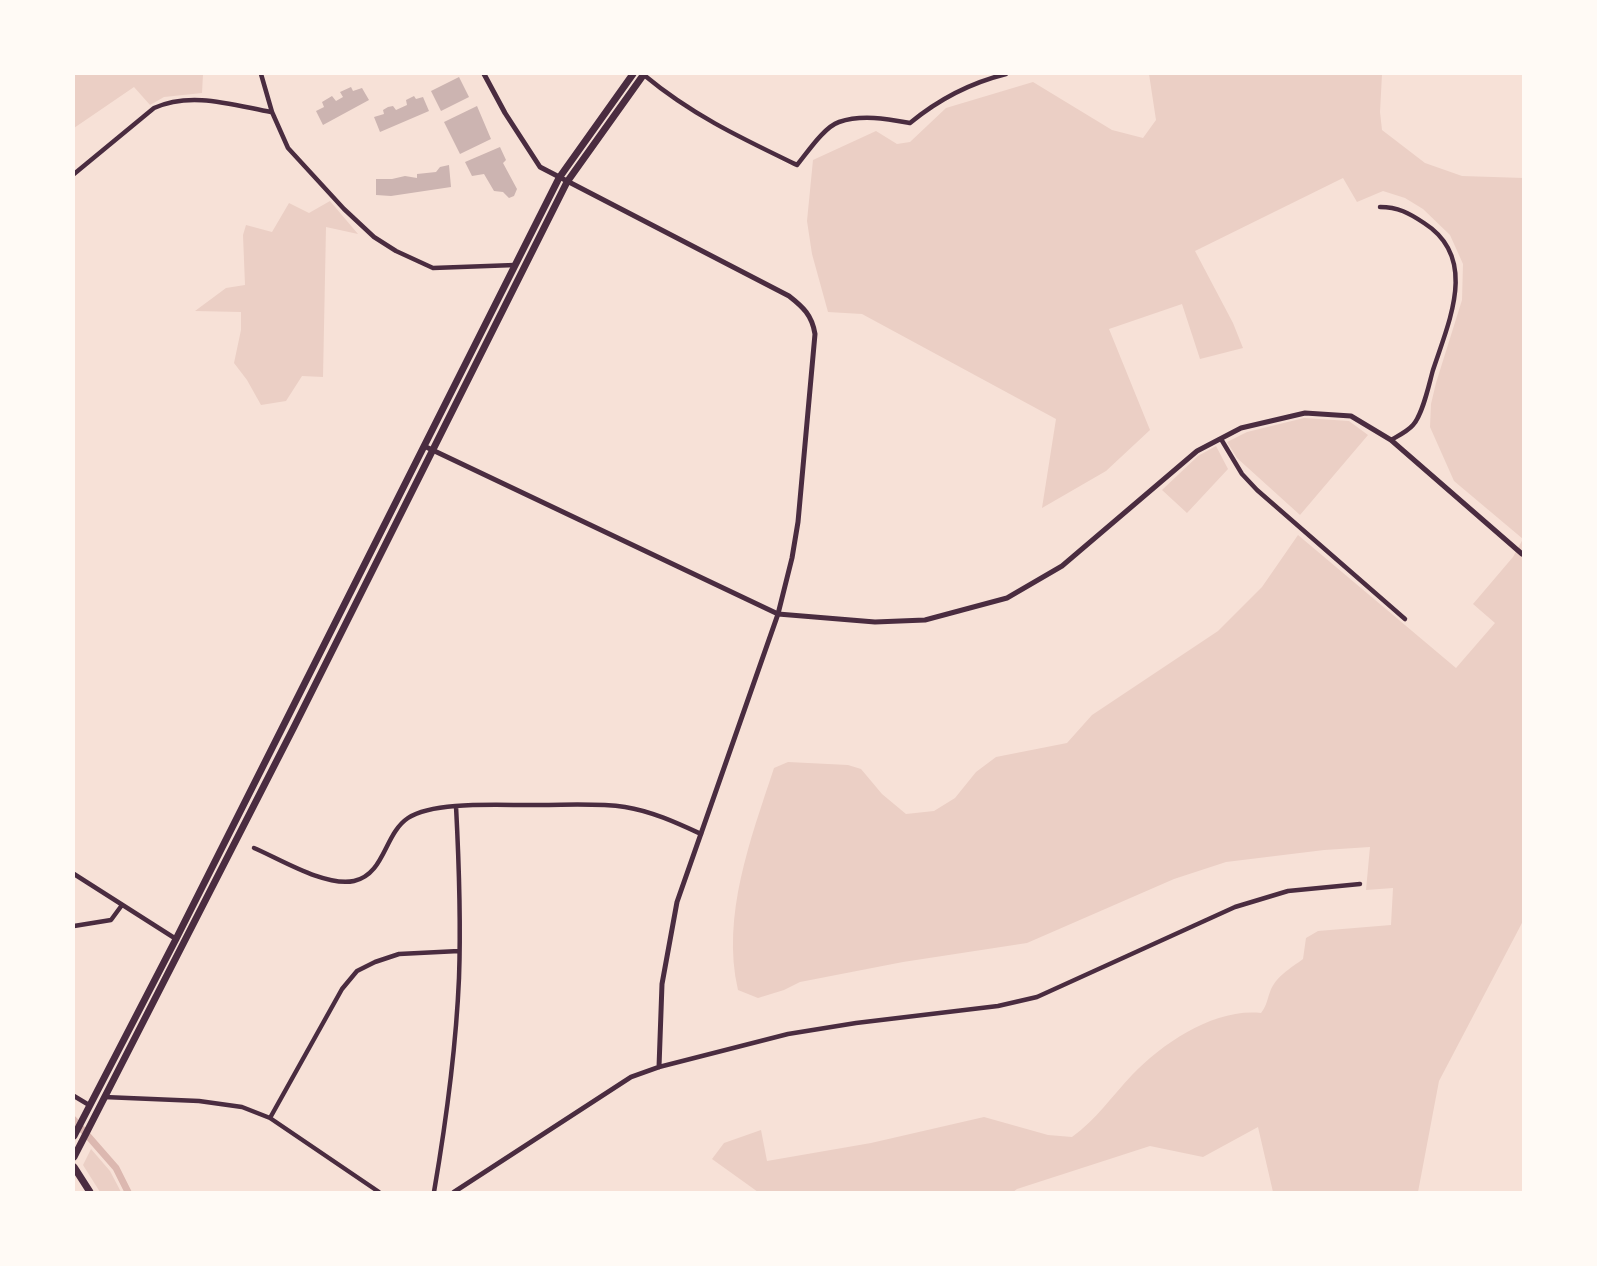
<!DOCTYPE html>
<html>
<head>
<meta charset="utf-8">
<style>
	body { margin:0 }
	#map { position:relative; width:1597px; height:1266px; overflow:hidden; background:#f7e1d7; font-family:Rubik,sans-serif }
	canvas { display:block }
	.frame { position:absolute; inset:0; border:75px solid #fffaf5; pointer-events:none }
</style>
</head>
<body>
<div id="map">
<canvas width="1597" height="1266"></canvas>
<div class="frame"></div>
</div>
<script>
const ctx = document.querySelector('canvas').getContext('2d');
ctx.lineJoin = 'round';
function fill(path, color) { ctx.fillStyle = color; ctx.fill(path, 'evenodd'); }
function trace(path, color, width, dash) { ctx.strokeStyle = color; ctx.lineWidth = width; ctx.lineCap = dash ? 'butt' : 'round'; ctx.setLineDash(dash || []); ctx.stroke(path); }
fill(new Path2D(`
	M74,74H203L202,93L164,97L150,105L134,87L74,128Z
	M1149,74H1382L1380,112L1382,130L1425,163L1462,176L1524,178L1523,921L1439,1081L1418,1192H1273L1258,1127L1203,1157L1150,1146L1017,1189L1013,1192H758L712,1159L724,1143L761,1130L767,1161L871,1143L984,1117L1048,1135L1072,1137C1096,1120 1112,1096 1132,1075C1164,1042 1215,1008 1261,1013C1267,1005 1267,1000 1270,992C1275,977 1291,968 1303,959L1306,938L1318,931L1391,925L1393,888L1366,890L1370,847L1324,850L1226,862L1174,879L1027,943L903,962L800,982L784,990L758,998L738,990C721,916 751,838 774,768L788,762L848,765L861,769L882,794L906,814L934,811L955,798L976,772L996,757L1067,743L1092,715L1218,631L1262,587L1298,535L1456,668L1495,623L1473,604L1513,557L1523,539L1454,481L1430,427L1431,404L1436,383L1462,300L1463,264L1450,235L1423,209L1405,198L1383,191L1357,202L1343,178L1195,251L1233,323L1243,348L1200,359L1182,304L1109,329L1150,430L1106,471L1042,508L1056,419L862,314L828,312L812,254L807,221L813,160L876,131L897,144L910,142L946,108L1033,82L1112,130L1143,138L1156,120Z
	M330,201L358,234L326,227L323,377L302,376L286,401L261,405L247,380L234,363L241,330V312L195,311L226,288L245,285L243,235L246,225L272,232L289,203L309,213Z
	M1304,418L1349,421L1368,435L1300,515L1237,458L1227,442L1247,432Z
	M1216,446L1228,469L1187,513L1162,490L1198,456Z
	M91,1149L110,1171L121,1192H100L83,1165Z`), '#ebcfc5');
trace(new Path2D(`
	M74,1120L116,1168L128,1192`), '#dcb8b0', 7);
fill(new Path2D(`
	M459,77L469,97L441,111L431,91Z
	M351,87L353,91L362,88L369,100L323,125L316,111L324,107L322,102L332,96L336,101L343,97L340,92Z
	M414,96L416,99L423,97L429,111L380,132L374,117L384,114L383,110L388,107L393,106L396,110L407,105L406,100Z
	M477,106L491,139L460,154L444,122Z
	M500,147L506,160L503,163L517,189L514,196L509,198L503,192L494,191L484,174L472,176L465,162Z
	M449,165L451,187L391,196L376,195V179H392L405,176L417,178V174L436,172L440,167Z`), '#ccb4b1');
trace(new Path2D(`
	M261,74L272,112L288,148L344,209L374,237L396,251L433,268L515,265
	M644,75C692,115 741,138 797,165C807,153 824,127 839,122C862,114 888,119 910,123C939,99 970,83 1006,74
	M74,174L154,108C191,91 233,105 271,112
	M1380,207C1398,207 1409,213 1424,223C1479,258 1449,321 1433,370C1429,384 1423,414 1413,425C1408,431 1398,436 1391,440
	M1221,439L1242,474L1257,490L1405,619
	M254,848C280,859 325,887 354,881C385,874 384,834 408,818C436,800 506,806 540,805C568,805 597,803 625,807C651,811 677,823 701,834
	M74,874L176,939
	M74,926L111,920L122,905
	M659,1067L788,1034L856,1023L998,1006L1037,997L1235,907L1288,891L1360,884
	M74,1096L89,1105
	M104,1097L199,1101L242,1107L270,1118L379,1192
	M270,1118L342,989L357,971L375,962L399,954L459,951
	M434,1192C446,1122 456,1049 459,978C461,921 459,863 456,806`), '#4a2c40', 4.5);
trace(new Path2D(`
	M424,446L778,614L875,622L925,620L1007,598L1062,566L1197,451L1241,428L1305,413L1351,416L1391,440L1522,554
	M454,1192L631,1077L659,1067L662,984L677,902L778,614L792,558L798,522L815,334C812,315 803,307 789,296L540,167L505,113L484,74`), '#4a2c40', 5);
trace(new Path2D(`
	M74,1136L176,939L559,178L633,74
	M74,1157L294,727L567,182L644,74
	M74,1167L90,1192`), '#4a2c40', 7);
</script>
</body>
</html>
